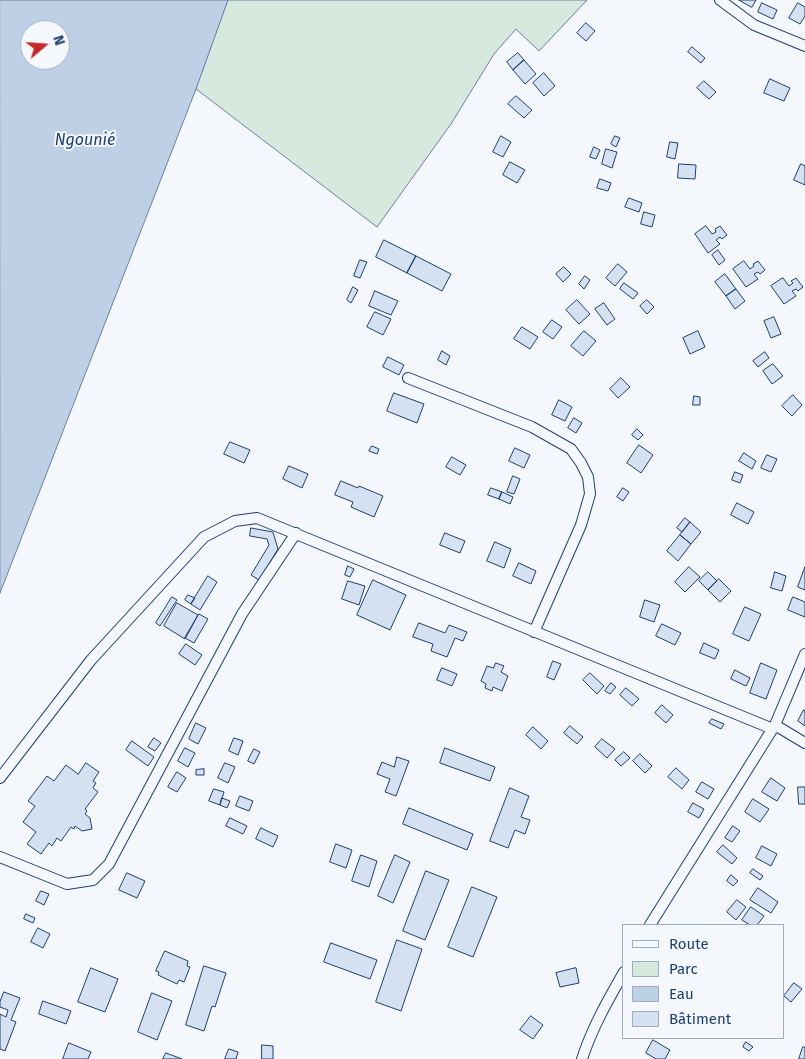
<!DOCTYPE html>
<html>
<head>
<meta charset="utf-8">
<style>
	body { margin:0 }
	#map { position:relative; width:805px; height:1059px; overflow:hidden; background:#f4f7fb; font-family:"Fira Sans",sans-serif }
	canvas { display:block }
	.legend { position:absolute; left:622px; top:924px; width:162px; height:115px; box-sizing:border-box; background:#f4f7fb; border:1px solid #9eadc5; margin:0; padding:6px 9px; list-style:none; font-size:15px; color:#1d3f73 }
	.legend li { display:flex; align-items:center; gap:10px; height:25px }
	.legend b { width:25px; border:1px solid #9eadc5 }
	.north { position:absolute; left:20px; top:20px; width:50px; height:50px; box-sizing:border-box; background:#f4f7fb; border:1px solid #9eadc5; border-radius:50%; rotate:72deg; font-size:14px; font-weight:700; line-height:20px; text-align:center; color:#1d3f73 }
	.north::after { content:''; display:block; margin:auto; width:18px; height:22px; background:#c62828; clip-path:polygon(50% 0,100% 100%,50% 72%,0 100%) }
</style>
</head>
<body>
<div id="map">
<canvas width="805" height="1059"></canvas>
<ul class="legend">
<li><b style="height:6px;background:#f4f7fb"></b>Route</li>
<li><b style="height:14px;background:#d7e8df"></b>Parc</li>
<li><b style="height:14px;background:#bed0e5"></b>Eau</li>
<li><b style="height:14px;background:#d5e0f0"></b>Bâtiment</li>
</ul>
<div class="north">N</div>
</div>
<script>
const ctx = document.querySelector('canvas').getContext('2d');
ctx.lineJoin = 'round';
function fill(path, color) { ctx.fillStyle = color; ctx.fill(path, 'evenodd'); }
function trace(path, color, width, dash) { ctx.strokeStyle = color; ctx.lineWidth = width; ctx.lineCap = dash ? 'butt' : 'round'; ctx.setLineDash(dash || []); ctx.stroke(path); }
function drawText(font, color, halo, rows, align = 'center') {
  ctx.font = font + ' "Fira Sans",sans-serif'; ctx.lineWidth = 4; ctx.setLineDash([]); ctx.textBaseline = 'middle'; ctx.strokeStyle = halo; ctx.fillStyle = color; for (const [text, x, y, turn = 0] of rows) {
    ctx.save(); ctx.translate(x, y); ctx.rotate((+turn || 0) * Math.PI / 180); ctx.textAlign = isNaN(turn) ? turn : align; if (halo) ctx.strokeText(text, 0, 0); ctx.fillText(text, 0, 0); ctx.restore();
  }
}
const green = new Path2D(`
	M228,0H587L539,51L516,29L494,54L451,124L377,227L196,89Z`);
fill(green, '#d7e8df');
trace(green, '#687fa3', 1);
const water = new Path2D(`
	M0,0H228L196,89L0,593ZM30,30H60V60H30Z`);
fill(water, '#bed0e5');
trace(water, '#687fa3', 1);
const building = new Path2D(`
	M739,0H756L752,7Z
	M762,3L777,10L773,19L758,12Z
	M798,3L805,7V16L800,24L789,18Z
	M586,23L595,31L586,41L577,33Z
	M692,47L705,58L701,63L688,52Z
	M518,53L524,60L513,70L507,62Z
	M524,60L536,74L525,84L513,70Z
	M544,73L555,86L544,96L533,83Z
	M770,79L790,88L784,101L764,93Z
	M704,81L716,92L709,99L697,88Z
	M516,96L532,110L524,118L508,104Z
	M501,136L511,142L503,157L493,152Z
	M615,136L620,138L616,147L611,144Z
	M670,142L678,143L675,159L667,157Z
	M594,147L600,150L596,159L590,157Z
	M606,149L617,152L612,168L602,164Z
	M510,162L525,170L517,183L503,175Z
	M679,164L696,165L695,179L678,178Z
	M801,164L805,166V185L794,180Z
	M600,179L611,183L608,191L597,188Z
	M629,198L642,203L639,212L625,207Z
	M644,212L655,215L652,227L641,224Z
	M706,226L712,234L716,232L715,229L720,226L727,235L722,239L720,237L716,240L720,244L708,253L695,234Z
	M384,240L416,256L407,273L376,257Z
	M718,250L725,260L719,265L712,255Z
	M416,256L451,274L442,291L407,273Z
	M360,260L367,262L360,278L354,276Z
	M744,261L750,269L754,266L753,264L758,261L765,270L760,274L758,272L754,274L758,279L746,287L733,269Z
	M618,264L627,272L615,286L606,278Z
	M564,267L571,274L563,282L556,274Z
	M725,274L736,289L726,296L715,282Z
	M585,276L590,280L584,289L579,284Z
	M783,278L789,286L793,283L791,281L796,278L803,287L798,291L796,289L792,291L796,296L784,304L771,286Z
	M624,283L638,293L633,299L620,289Z
	M353,287L358,290L351,303L347,300Z
	M736,289L745,301L735,309L726,296Z
	M375,291L398,301L391,315L369,306Z
	M577,300L590,314L579,324L566,310Z
	M647,300L654,307L647,314L640,306Z
	M604,303L615,319L607,325L595,309Z
	M375,312L391,319L383,335L367,327Z
	M774,317L781,334L771,338L764,321Z
	M552,320L562,327L553,339L543,332Z
	M522,327L538,337L530,349L514,339Z
	M584,331L596,341L583,356L571,346Z
	M698,331L705,347L690,354L683,338Z
	M442,351L450,356L446,365L438,360Z
	M765,352L769,358L758,367L753,361Z
	M388,357L404,365L399,375L383,367Z
	M773,364L783,376L772,384L763,371Z
	M621,378L630,387L618,398L610,389Z
	M394,393L424,404L417,423L387,411Z
	M793,395L802,405L792,416L782,406Z
	M694,396L700,397V405H693Z
	M559,400L572,407L565,421L552,415Z
	M574,418L582,423L576,433L568,428Z
	M637,429L643,435L638,440L632,435Z
	M230,442L250,450L244,463L224,454Z
	M639,445L653,455L641,473L627,463Z
	M372,446L379,449L377,454L369,451Z
	M515,448L530,455L524,468L509,461Z
	M744,453L756,461L752,469L739,461Z
	M767,455L777,459L771,472L761,468Z
	M452,457L466,465L460,475L446,467Z
	M289,466L308,474L302,488L283,479Z
	M735,472L743,475L740,483L732,480Z
	M513,476L520,479L514,494L507,492Z
	M341,481L358,488L359,486L383,496L374,517L351,507L353,502L335,495Z
	M491,488L502,492L499,499L488,495Z
	M623,488L629,492L623,501L617,497Z
	M502,492L513,497L510,504L499,499Z
	M737,503L754,512L748,524L731,515Z
	M685,518L690,522L682,532L677,528Z
	M690,522L701,532L691,544L680,535Z
	M251,528L273,532L278,549L259,580L251,575L269,545L267,539L250,536Z
	M445,533L465,541L460,553L440,545Z
	M680,535L691,544L678,561L667,551Z
	M495,542L511,549L504,568L487,561Z
	M519,563L536,571L531,584L513,576Z
	M348,566L354,569L350,577L345,575Z
	M689,567L700,577L685,592L675,582Z
	M805,567V590L798,587Z
	M708,572L717,581L708,590L699,581Z
	M775,572L786,576L782,591L771,588Z
	M208,576L217,582L200,610L191,604Z
	M719,579L731,591L720,602L708,590Z
	M373,580L406,595L390,630L357,615Z
	M348,581L365,586L359,605L342,599Z
	M188,595L195,598L191,604L185,600Z
	M172,597L177,600L160,626L156,623Z
	M793,597L805,602V617L788,610Z
	M645,600L660,605L654,622L640,617Z
	M177,603L198,615L185,639L164,626Z
	M745,607L761,614L749,641L733,634Z
	M199,614L208,619L194,643L185,638Z
	M419,623L445,633L449,625L467,632L463,641L455,638L447,657L431,651L433,644L413,637Z
	M662,624L681,633L675,645L656,636Z
	M704,643L719,650L715,659L700,653Z
	M186,644L202,655L195,665L179,654Z
	M553,661L561,664L554,680L547,677Z
	M496,663L504,666L501,672L508,676L502,691L493,687L492,691L485,688L486,684L481,681L487,666L493,668Z
	M761,663L777,670L766,699L750,693Z
	M442,668L457,674L452,686L437,680Z
	M735,670L750,678L746,686L731,679Z
	M590,673L604,686L597,694L583,680Z
	M611,683L616,687L610,694L605,691Z
	M626,688L639,699L632,706L620,695Z
	M662,705L673,715L666,723L655,713Z
	M804,710L805,711V726L798,721Z
	M712,719L724,724L721,729L709,723Z
	M196,723L206,728L198,744L189,739Z
	M570,726L583,737L577,744L564,733Z
	M533,727L548,741L541,749L526,735Z
	M154,738L161,743L155,751L148,747Z
	M234,738L243,741L238,755L229,751Z
	M602,739L615,749L607,758L595,747Z
	M132,741L154,757L148,766L126,750Z
	M185,748L195,753L188,767L178,761Z
	M445,748L495,767L490,781L440,763Z
	M254,749L260,752L254,764L248,761Z
	M624,752L630,758L621,766L615,760Z
	M640,754L652,766L645,773L633,761Z
	M397,757L409,761L396,796L385,792L390,779L377,774L382,762L394,767Z
	M86,763L99,772L93,781L96,783L93,788L98,792L85,809L87,811L85,814L90,818L92,829L82,831L75,826L74,829L71,827L61,841L57,838L52,846L49,843L41,854L27,844L36,832L23,822L35,806L28,801L47,776L54,781L66,765L78,774Z
	M225,763L235,767L228,783L218,778Z
	M676,768L689,780L682,789L668,777Z
	M204,769V775H196V770Z
	M177,772L186,778L177,792L168,787Z
	M771,778L785,788L777,801L762,792Z
	M702,782L714,789L708,799L696,792Z
	M798,787H805V804H799Z
	M510,788L529,796L521,817L530,820L525,834L515,830L508,848L490,841Z
	M214,789L224,792L220,805L209,801Z
	M240,796L253,801L249,811L236,806Z
	M222,798L230,801L227,808L220,805Z
	M753,799L769,809L760,822L745,812Z
	M693,803L704,809L699,818L688,812Z
	M409,808L473,834L467,850L403,824Z
	M230,818L247,826L243,834L226,826Z
	M733,826L740,831L732,842L725,838Z
	M261,828L278,836L273,847L256,839Z
	M336,844L352,850L346,868L330,862Z
	M723,845L737,858L732,864L717,852Z
	M762,846L777,854L771,866L756,858Z
	M361,855L377,861L369,887L352,881Z
	M395,855L410,862L393,903L378,896Z
	M753,869L763,876L760,880L750,873Z
	M426,871L449,880L425,940L403,931Z
	M127,873L145,881L137,898L119,890Z
	M731,875L738,881L733,886L727,881Z
	M472,887L497,897L473,957L448,947Z
	M758,888L778,902L771,913L750,900Z
	M41,891L49,894L44,905L36,901Z
	M737,900L746,907L736,920L727,912Z
	M751,907L764,916L757,925H750L742,920Z
	M26,914L35,918L33,923L24,919Z
	M38,928L50,934L43,948L31,942Z
	M397,940L422,949L401,1011L376,1002Z
	M331,943L377,960L370,979L324,962Z
	M165,951L188,961L187,966L190,967L184,982L179,980L177,984L158,975L159,972L156,971Z
	M204,966L226,973L215,1007L212,1006L204,1031L186,1025Z
	M91,968L118,979L105,1012L78,1002Z
	M576,968L579,983L560,987L556,973Z
	M794,983L802,989L791,1002L784,996Z
	M4,992L20,998L11,1020L16,1022L5,1051L0,1049V1014L6,1017L8,1010L0,1007V1002Z
	M152,993L172,1001L157,1040L138,1032Z
	M43,1001L71,1011L66,1024L39,1014Z
	M531,1016L543,1025L533,1039L520,1030Z
	M653,1040L670,1050L665,1059H656L646,1053Z
	M746,1042L753,1047L749,1051L743,1047Z
	M69,1043L91,1052L88,1059H63Z
	M262,1045L273,1046V1059H262Z
	M803,1047H805V1059H799Z
	M229,1049L238,1052L236,1059H225Z
	M166,1053L182,1059H163Z`);
fill(building, '#d5e0f0');
trace(building, '#1d3f73', 1);
const street = new Path2D(`
	M720,0L754,25L805,46
	M408,378L532,427L571,449L581,463L588,477L590,494L581,525L534,632
	M775,725L805,743
	M0,778L91,660L204,537L235,521L257,518L773,729
	M0,857L67,884L93,880L109,864L242,614L296,533
	M650,925L775,725L805,654
	M582,1059C592,1028 608,1000 624,972`);
trace(street, '#1d3f73', 12);
trace(street, '#f4f7fb', 10);
drawText('italic 16px', '#1d3f73', '#f4f7fb', [
	["Ngounié",85,141]
]);
</script>
</body>
</html>
